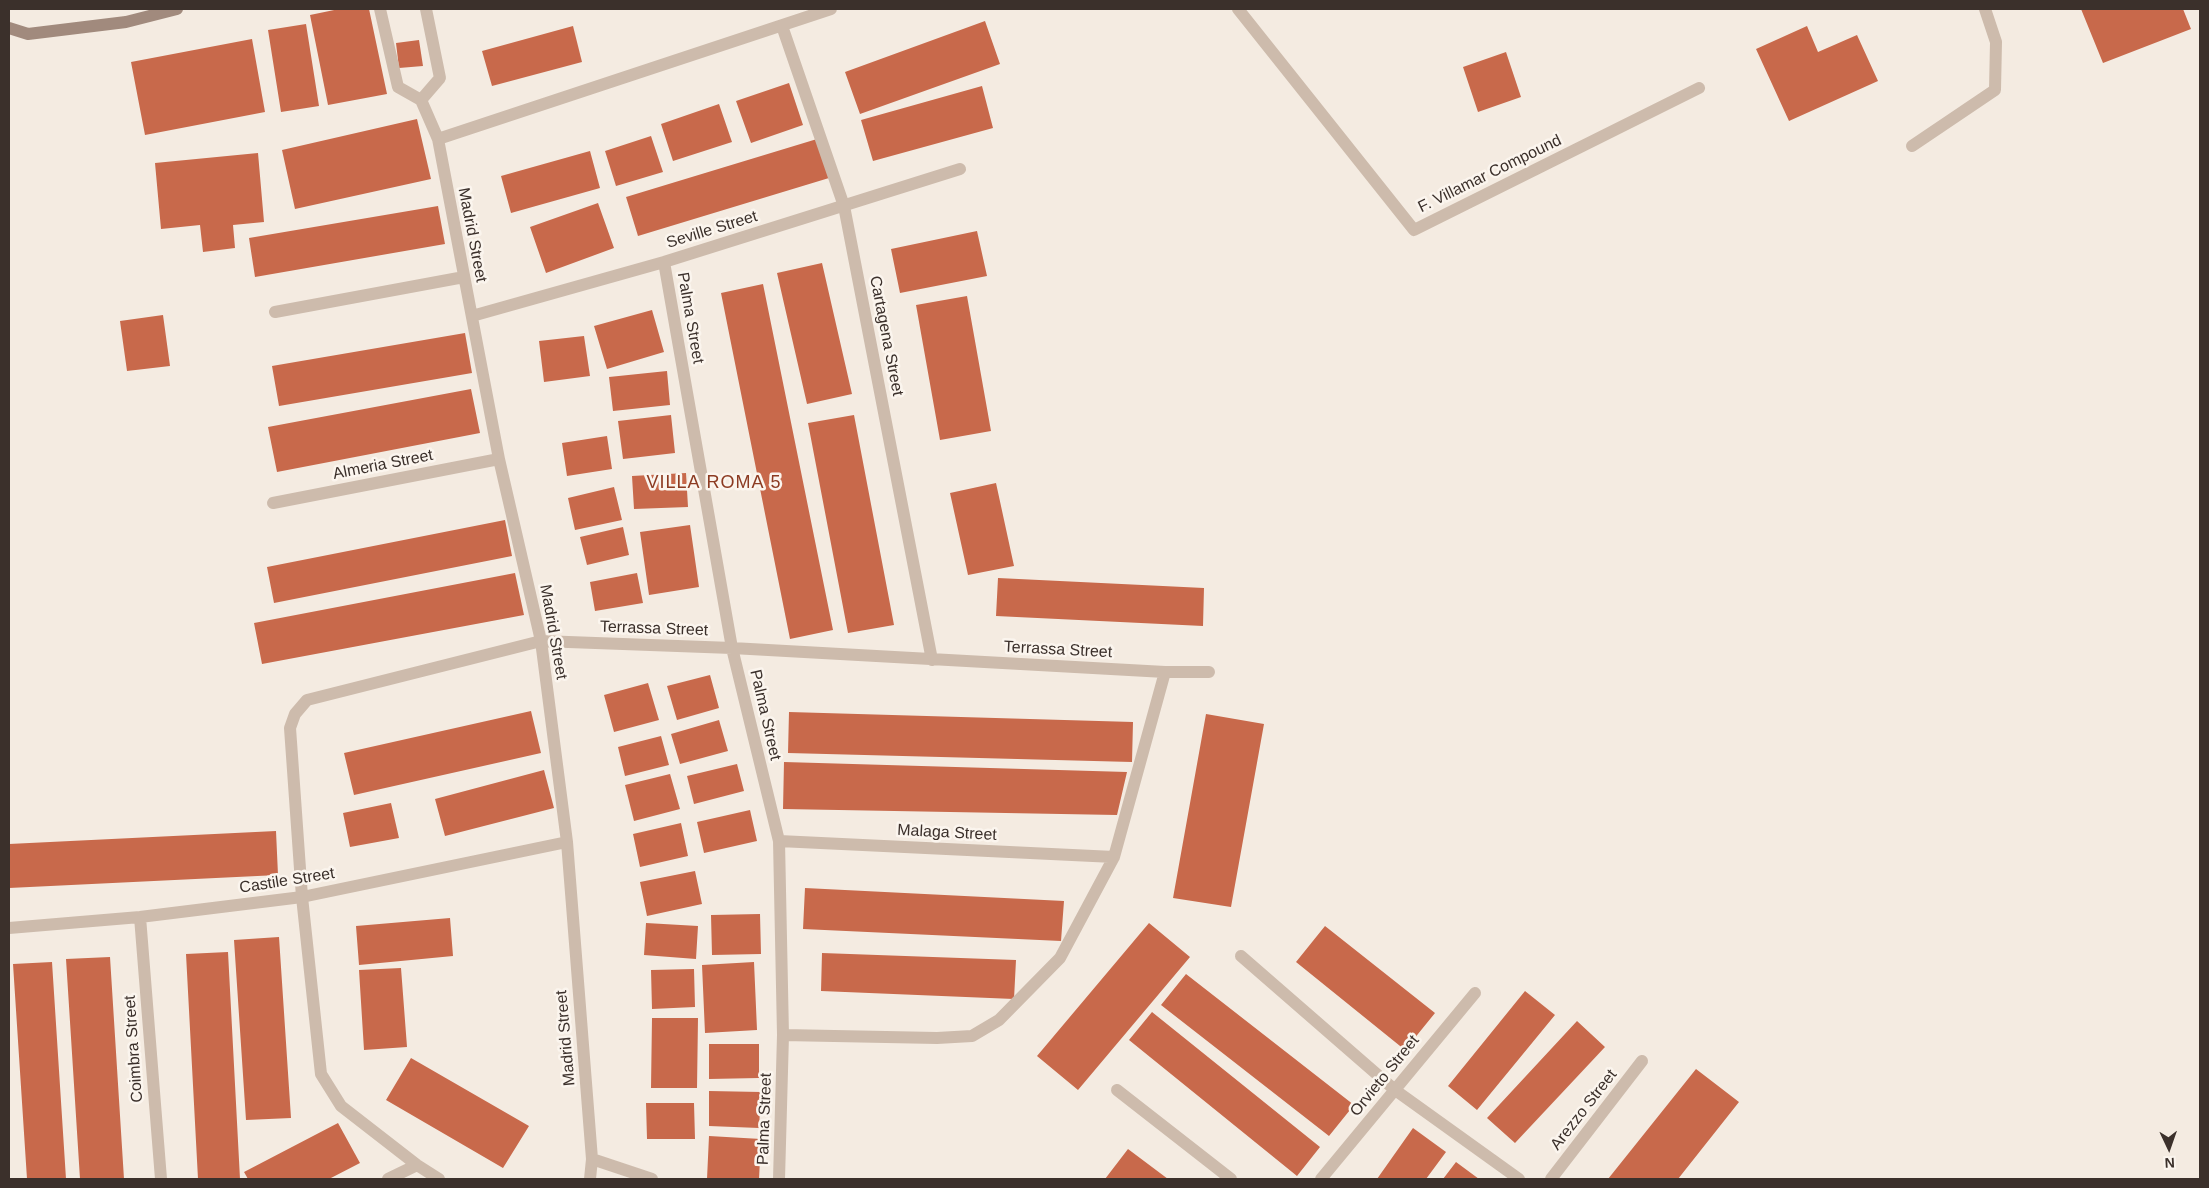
<!DOCTYPE html>
<html>
<head>
<meta charset="utf-8">
<style>
	body { margin:0 }
	#map { position:relative; width:2209px; height:1188px; overflow:hidden; background:#f4ebe1; font-family:Helvetica,sans-serif }
	canvas { display:block }
	.frame { position:absolute; inset:0; border:10px solid #3b302b; pointer-events:none }
	.north { position:absolute; left:2144px; top:1123px; width:50px; height:50px; -webkit-text-stroke:4px #fbf5ee; paint-order:stroke; rotate:177deg; font-size:14px; font-weight:700; line-height:20px; text-align:center; color:#3b302b }
	.north::after { content:''; display:block; margin:auto; width:18px; height:22px; background:#3b302b; clip-path:polygon(50% 0,100% 100%,50% 72%,0 100%) }
</style>
</head>
<body>
<div id="map">
<canvas width="2209" height="1188"></canvas>
<div class="frame"></div>
<div class="north">N</div>
</div>
<script>
const ctx = document.querySelector('canvas').getContext('2d');
ctx.lineJoin = 'round';
function fill(path, color) { ctx.fillStyle = color; ctx.fill(path, 'evenodd'); }
function trace(path, color, width, dash) { ctx.strokeStyle = color; ctx.lineWidth = width; ctx.lineCap = dash ? 'butt' : 'round'; ctx.setLineDash(dash || []); ctx.stroke(path); }
function drawText(font, color, halo, rows, align = 'center') {
  ctx.font = font + ' Helvetica,sans-serif'; ctx.lineWidth = 5; ctx.setLineDash([]); ctx.textBaseline = 'middle'; ctx.strokeStyle = halo; ctx.fillStyle = color; for (const [text, x, y, turn = 0] of rows) {
    ctx.save(); ctx.translate(x, y); ctx.rotate((+turn || 0) * Math.PI / 180); ctx.textAlign = isNaN(turn) ? turn : align; if (halo) ctx.strokeText(text, 0, 0); ctx.fillText(text, 0, 0); ctx.restore();
  }
}
fill(new Path2D(`
	M339,9H369L387,94L328,105L310,15Z
	M2081,9H2183L2191,29L2103,63Z
	M985,21L1000,64L860,114L845,72Z
	M306,24L319,106L281,112L268,30Z
	M573,26L582,62L492,86L482,51Z
	M1807,26L1818,52L1857,35L1878,81L1789,121L1756,49Z
	M252,39L265,112L145,135L131,62Z
	M419,40L423,66L399,68L396,43Z
	M1506,52L1521,97L1478,112L1463,67Z
	M789,83L803,125L751,143L736,101Z
	M982,86L993,128L873,161L861,120Z
	M719,104L732,142L673,161L661,124Z
	M417,119L431,179L295,209L282,150Z
	M651,136L663,172L616,186L605,151Z
	M817,139L829,178L638,236L626,197Z
	M590,151L600,188L511,213L501,176Z
	M258,153L264,222L233,225L235,248L203,252L200,225L161,229L155,163Z
	M598,203L614,248L546,273L530,227Z
	M438,206L445,244L255,277L249,238Z
	M977,231L987,276L900,293L891,249Z
	M822,263L852,394L807,404L777,273Z
	M763,284L833,630L790,639L721,293Z
	M967,296L991,431L940,440L916,305Z
	M652,310L664,352L607,369L594,326Z
	M163,315L170,366L127,371L120,321Z
	M465,333L472,373L279,406L272,366Z
	M584,336L590,376L544,382L539,341Z
	M667,371L670,405L613,411L609,377Z
	M471,389L480,433L277,472L268,427Z
	M671,415L675,453L623,459L618,421Z
	M854,415L894,625L848,633L808,423Z
	M607,436L612,469L567,476L562,443Z
	M686,473L688,507L634,509L632,476Z
	M996,483L1014,566L968,575L950,493Z
	M614,487L622,520L575,530L568,498Z
	M505,520L512,556L274,603L267,567Z
	M690,525L699,587L649,595L640,532Z
	M623,527L629,555L587,565L580,537Z
	M515,573L524,615L262,664L254,623Z
	M637,573L643,603L595,611L590,582Z
	M998,578L1204,588L1203,626L996,616Z
	M710,675L719,708L677,720L667,686Z
	M648,683L659,720L614,732L604,695Z
	M531,711L541,753L354,795L344,753Z
	M789,712L1133,722L1132,762L788,753Z
	M1206,714L1264,724L1231,907L1173,898Z
	M719,720L728,751L680,764L671,734Z
	M661,736L669,765L625,776L618,747Z
	M784,762L1127,772L1117,815L783,809Z
	M737,764L744,791L694,804L687,776Z
	M544,770L554,808L445,836L435,799Z
	M670,774L680,809L634,821L625,785Z
	M391,803L399,838L350,847L343,813Z
	M750,810L757,841L704,853L697,822Z
	M681,823L688,856L640,867L633,834Z
	M276,831L278,875L9,888V844Z
	M695,871L702,904L647,916L640,882Z
	M805,888L1064,901L1061,941L803,929Z
	M760,914L761,954L712,955L711,915Z
	M450,918L453,956L359,965L356,926Z
	M646,923L698,926L696,959L644,955Z
	M1149,923L1190,957L1078,1090L1037,1056Z
	M1325,926L1435,1013L1405,1050L1296,962Z
	M279,937L291,1118L246,1120L234,940Z
	M228,952L240,1179H198L186,954Z
	M822,953L1016,960L1014,999L821,991Z
	M110,957L124,1179H80L66,959Z
	M52,962L66,1179H27L13,964Z
	M754,962L757,1030L705,1033L702,965Z
	M401,968L407,1047L364,1050L359,970Z
	M694,969L695,1007L652,1009L651,970Z
	M1186,974L1354,1105L1329,1136L1161,1005Z
	M1525,991L1555,1015L1477,1110L1448,1086Z
	M1152,1012L1320,1147L1297,1176L1129,1040Z
	M652,1018H698L697,1088H651Z
	M1577,1021L1605,1047L1515,1143L1487,1118Z
	M709,1044H759V1078L709,1079Z
	M411,1058L529,1126L503,1168L386,1100Z
	M1696,1069L1739,1102L1678,1179H1608Z
	M709,1091L761,1092L759,1128L709,1126Z
	M646,1103H694L695,1139H647Z
	M338,1123L360,1163L329,1179H248L244,1172Z
	M1413,1128L1446,1152L1426,1179H1377Z
	M709,1136L761,1139L759,1179H707Z
	M1128,1149L1168,1179H1105Z
	M1456,1162L1479,1179H1443Z`), '#c8694b');
trace(new Path2D(`
	M380,9L398,87L421,100L438,139L499,459L541,641L567,842L592,1159L590,1179
	M1238,9L1414,230L1699,88
	M782,26L844,206L932,660
	M421,100L440,78L426,9
	M438,139L831,9
	M1912,146L1995,90L1996,42L1985,9
	M664,262L732,648L779,841L783,1035L779,1179
	M275,312L464,277
	M472,316L664,262L960,169
	M273,503L499,459
	M779,841L1114,857
	M140,917L161,1179
	M9,928L140,917L302,897L567,842
	M1241,956L1395,1090L1519,1179
	M783,1035L937,1038L972,1036L999,1020L1060,958L1114,857L1165,672
	M1117,1090L1231,1179
	M592,1159L652,1179
	M388,1179L417,1165
	M439,1179L417,1165L341,1106L321,1074L302,897L290,728L295,714L307,700L541,641L732,648L1165,672H1209
	M1321,1179L1475,993
	M1551,1179L1642,1061`), '#cdbbac', 12);
trace(new Path2D(`
	M9,28L28,34L126,22L177,9`), '#a18a7d', 12);
drawText('16px', '#3b302b', '#fbf5ee', [
	["F. Villamar Compound",1490,174,-26],
	["Seville Street",712,230,-17],
	["Madrid Street",472,235,79],
	["Palma Street",690,318,80],
	["Cartagena Street",886,336,79],
	["Almeria Street",383,465,-11],
	["Terrassa Street",654,629,2],
	["Madrid Street",553,632,80],
	["Terrassa Street",1058,650,3],
	["Palma Street",765,715,77],
	["Malaga Street",947,833,3],
	["Castile Street",287,881,-9],
	["Madrid Street",566,1038,-95],
	["Coimbra Street",134,1049,-94],
	["Orvieto Street",1385,1076,-51],
	["Arezzo Street",1584,1110,-52],
	["Palma Street",765,1119,-88]
]);
ctx.letterSpacing = '1px';
drawText('18px', '#8c3b22', '#fbf5ee', [
	["VILLA ROMA 5",714,483]
]);
ctx.letterSpacing = '0px';
</script>
</body>
</html>
